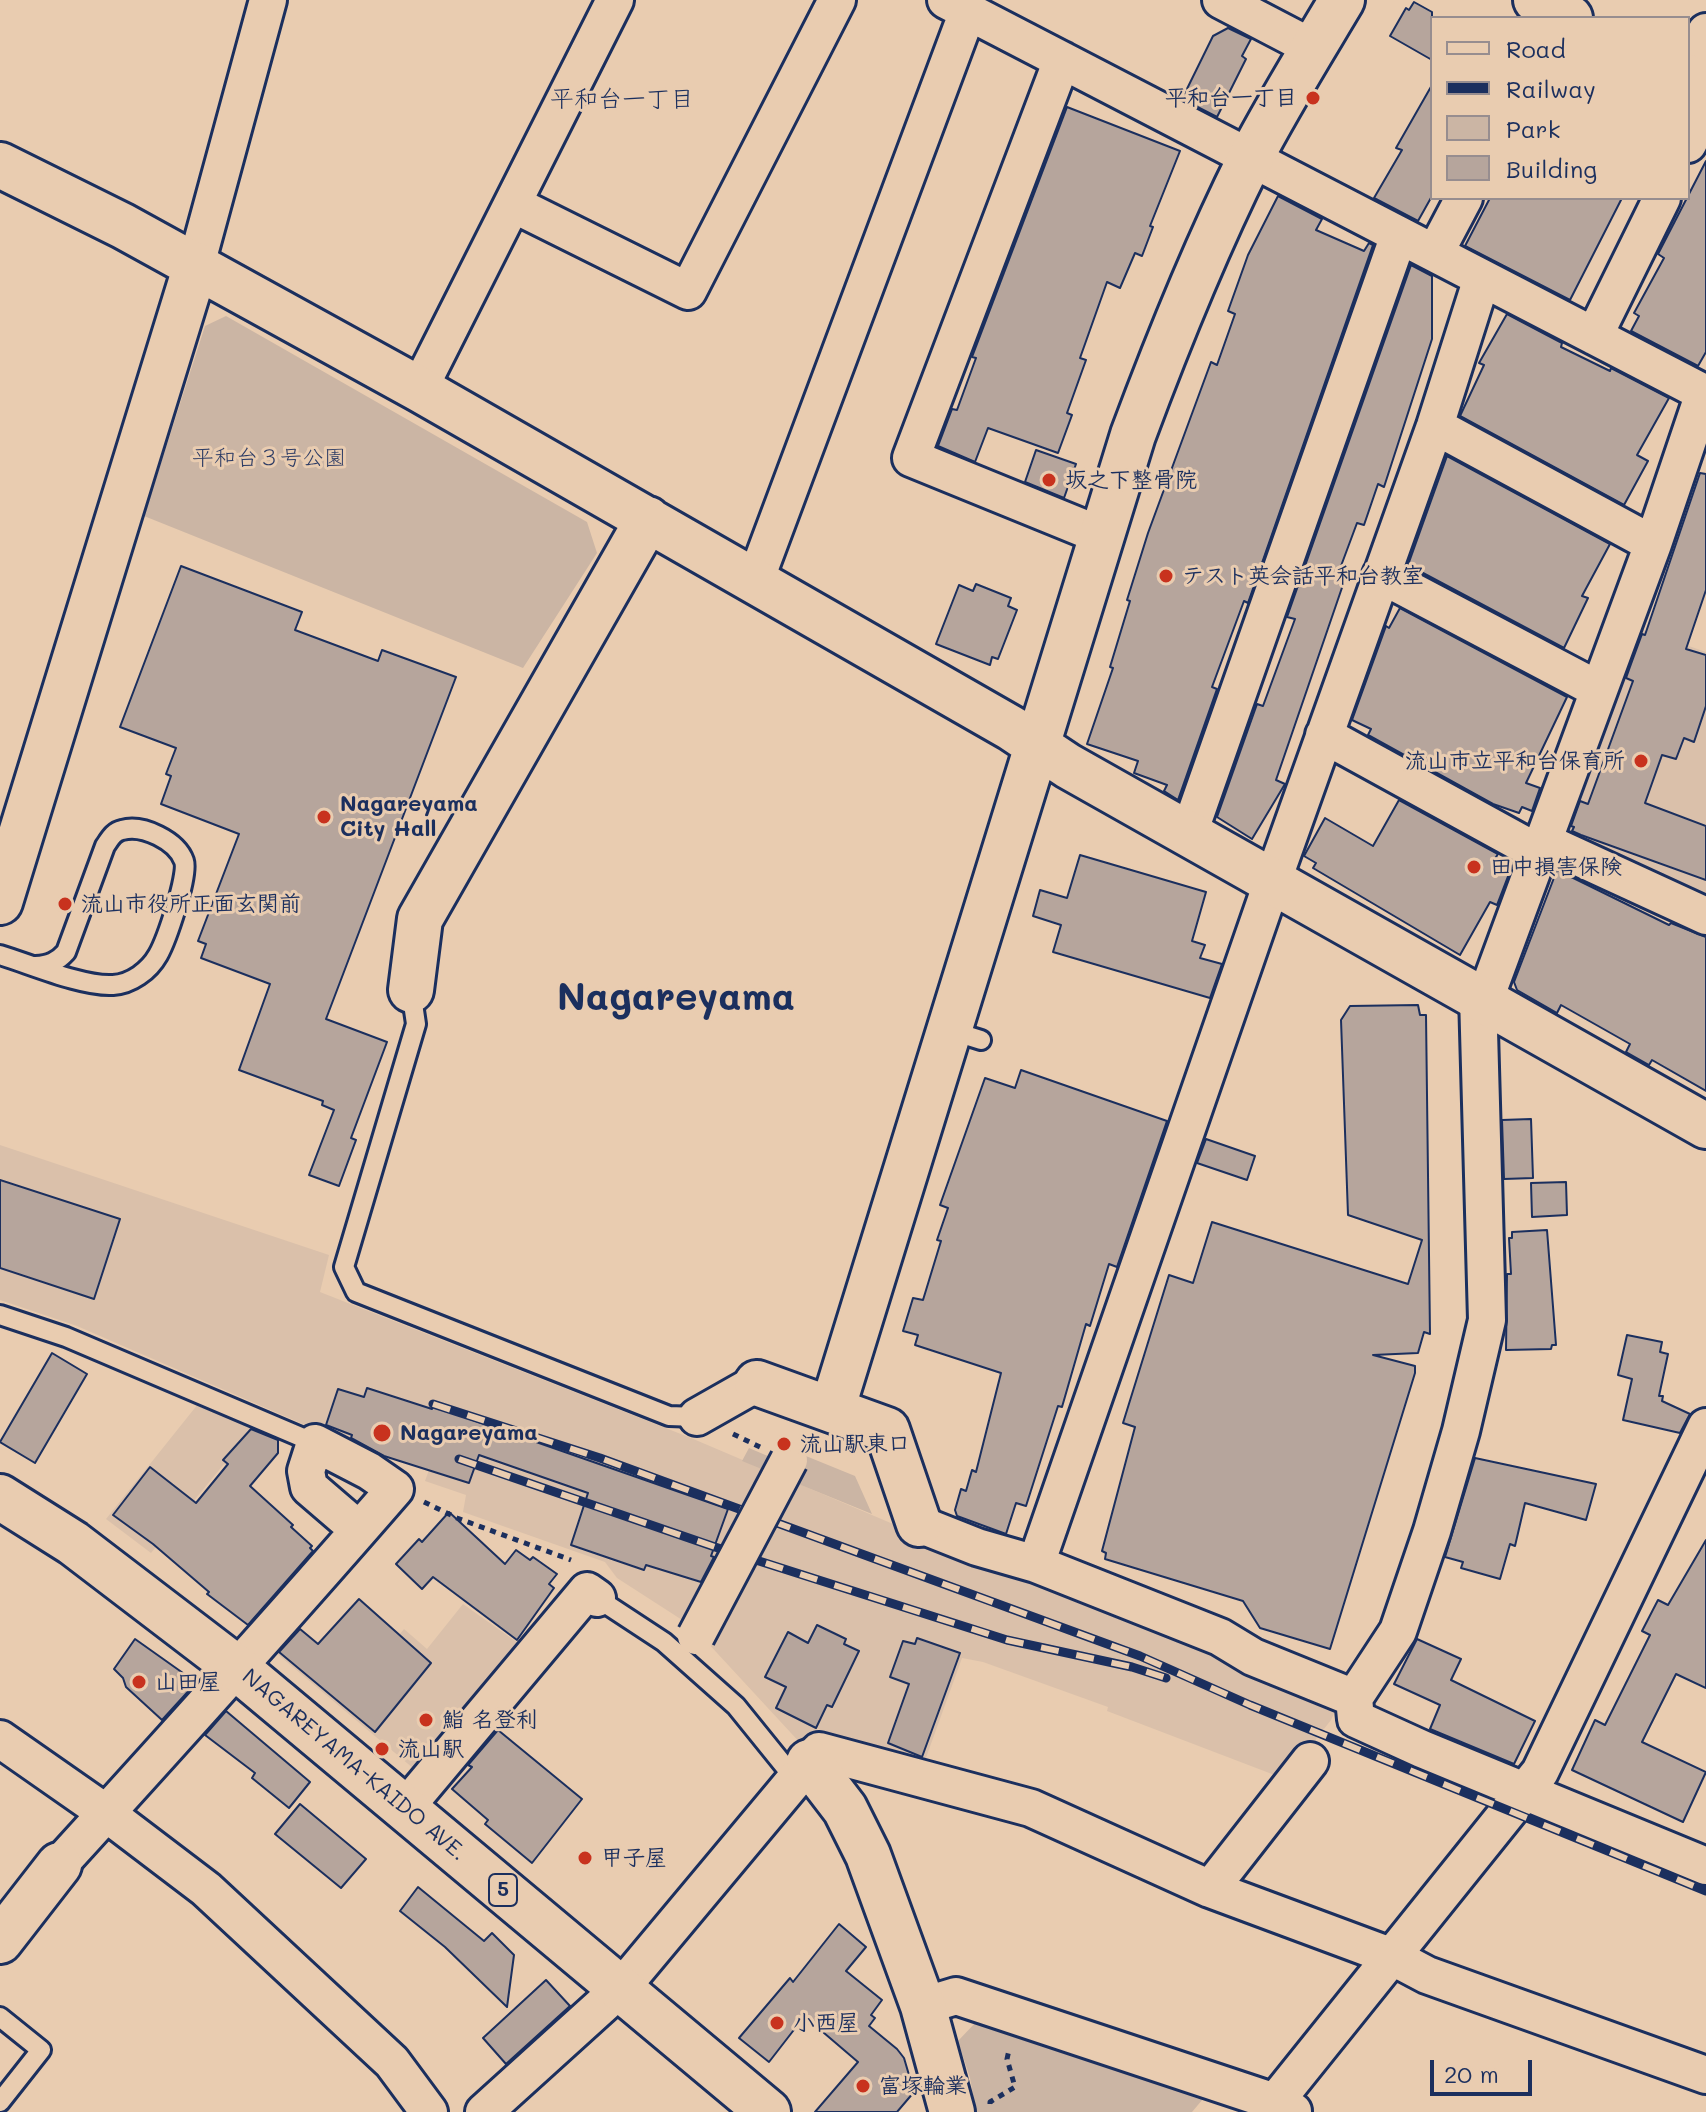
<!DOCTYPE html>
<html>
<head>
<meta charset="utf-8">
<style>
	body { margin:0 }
	#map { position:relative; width:1706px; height:2112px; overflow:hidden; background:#e9ccb0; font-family:Mali,sans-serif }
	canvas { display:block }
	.legend { position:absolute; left:1430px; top:16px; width:260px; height:184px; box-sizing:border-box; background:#e9ccb0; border:2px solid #978d8f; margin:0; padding:10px 14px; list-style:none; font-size:24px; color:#1b2f5e }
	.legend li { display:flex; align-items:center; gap:16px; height:40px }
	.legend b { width:40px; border:2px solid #978d8f }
	.scale { position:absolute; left:1430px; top:2060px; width:102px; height:36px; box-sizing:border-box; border:4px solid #1b2f5e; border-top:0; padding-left:10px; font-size:24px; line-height:28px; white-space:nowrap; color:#1b2f5e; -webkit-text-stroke:6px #e9ccb0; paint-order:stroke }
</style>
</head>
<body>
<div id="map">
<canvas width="1706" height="2112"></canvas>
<ul class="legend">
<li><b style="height:10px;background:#e9ccb0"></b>Road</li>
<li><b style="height:10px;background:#1b2f5e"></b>Railway</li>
<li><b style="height:22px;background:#cbb5a4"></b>Park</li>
<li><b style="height:22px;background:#b6a59c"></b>Building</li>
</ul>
<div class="scale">20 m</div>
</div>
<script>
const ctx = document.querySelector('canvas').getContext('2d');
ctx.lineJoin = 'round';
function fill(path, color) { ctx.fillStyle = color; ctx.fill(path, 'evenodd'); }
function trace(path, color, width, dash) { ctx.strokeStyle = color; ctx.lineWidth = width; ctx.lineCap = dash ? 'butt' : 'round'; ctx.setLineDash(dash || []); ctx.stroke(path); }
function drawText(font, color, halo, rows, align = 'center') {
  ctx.font = font + ' Mali,"Klee One",sans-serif'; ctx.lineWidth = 6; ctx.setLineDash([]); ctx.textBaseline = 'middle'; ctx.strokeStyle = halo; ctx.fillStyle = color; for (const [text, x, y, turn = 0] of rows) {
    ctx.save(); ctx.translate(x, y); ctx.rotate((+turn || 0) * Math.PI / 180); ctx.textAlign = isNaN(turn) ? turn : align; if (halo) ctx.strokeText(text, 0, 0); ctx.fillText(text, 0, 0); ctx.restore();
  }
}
fill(new Path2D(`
	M1637,628L1706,652V903L1567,844L1562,826Z
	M0,1145L329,1255L320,1292L691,1438L940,1544L1217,1653L1337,1707L1331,1720L1285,1779L1107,1711L1108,1707L983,1662L962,1658L923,1766L875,1755L818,1729L803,1746L693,1627L617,1578L605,1562L463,1512L466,1495L425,1481L429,1470L349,1444L77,1326L0,1300Z
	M198,1404L277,1438L278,1453L251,1485L224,1464L151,1553L106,1519Z
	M463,1604L525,1648L420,1774L275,1652L298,1626L362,1679L404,1629L427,1649Z`), '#dac0aa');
fill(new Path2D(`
	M226,316L587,522L597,553L523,668L144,516L205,326Z
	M749,1448L777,1460L801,1454L855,1476L872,1514L742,1461Z
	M976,2022L1203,2099L1192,2112H976L970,2078L958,2041Z`), '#cbb5a4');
const building = new Path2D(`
	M1414,2L1432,12V60L1390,36L1406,8L1409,10Z
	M1228,28L1251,39L1242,56L1246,59L1217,117L1182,99L1213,36Z
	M1432,85V196L1418,221L1374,198L1402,150L1396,148Z
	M1067,107L1180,151L1150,226L1153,227L1142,256L1135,253L1120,288L1107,282L1080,358L1086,360L1067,413L1072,415L1058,453L988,428L975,462L938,446L952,409L957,410L976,358L972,357Z
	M1706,161V352L1698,366L1631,331L1639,316L1634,313L1664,258L1658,254Z
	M1278,196L1322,219L1316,230L1364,251L1369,243L1373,245L1248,603L1244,601L1212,687L1217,689L1178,800L1164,791L1167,785L1134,773L1138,761L1087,744L1113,668L1110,667L1130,601L1127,600L1148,533L1211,362L1217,365L1235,314L1228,311L1248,255Z
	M1490,198H1622L1570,300L1465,246Z
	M1411,265L1432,276V339L1384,487L1378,484L1364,525L1357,523L1338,574L1346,576L1276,780L1285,784L1252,839L1217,817L1257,704L1263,706L1295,619L1287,617Z
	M1507,314L1562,343L1561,347L1610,371L1611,368L1669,398L1637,455L1648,461L1624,505L1460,416L1484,365L1479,363Z
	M1036,450L1076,464L1064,498L1025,482Z
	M1447,456L1610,544L1582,596L1588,598L1564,648L1408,565Z
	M1700,473L1706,474V590L1686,649L1706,655V706L1694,742L1684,738L1676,759L1662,755L1645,803L1706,826V880L1581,835L1572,831L1574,827L1571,826L1580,801L1588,804L1633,681L1626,678L1631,664L1642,634L1645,635Z
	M181,566L302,612L295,630L378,661L382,650L456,677L326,1019L387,1042L351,1138L356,1140L339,1186L309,1175L334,1110L322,1105L323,1101L239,1070L270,984L201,958L206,944L198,941L239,834L161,804L171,776L166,774L176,748L120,727Z
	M976,584L1011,598L1008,606L1017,610L998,659L992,657L990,665L936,644L959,585L973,591Z
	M1400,608L1567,697L1526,783L1540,788L1532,811L1522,807L1519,813L1493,804L1368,735L1371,729L1352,720L1386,626L1389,628Z
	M1399,800L1498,854L1496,857L1512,866L1497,905L1490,902L1460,955L1313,868L1316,863L1304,856L1325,818L1373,846Z
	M1080,855L1206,892L1192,941L1205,945L1200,958L1222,964L1210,998L1053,952L1061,925L1033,916L1040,890L1067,898Z
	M1557,870L1669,925L1671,923L1706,937V1091L1652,1060L1649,1065L1626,1052L1630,1044L1561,1005L1557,1013L1517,990L1514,982Z
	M1418,1005L1420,1015H1426L1430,1334L1424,1332L1418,1353L1373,1355L1415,1366V1373L1330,1649L1260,1628L1243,1601L1105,1559L1106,1553L1102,1551L1135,1427L1123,1423L1169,1275L1193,1283L1212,1222L1408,1284L1422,1240L1348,1215L1341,1020L1350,1006Z
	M1021,1070L1167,1121L1117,1267L1109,1264L1090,1326L1086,1324L1062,1407L1058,1406L1026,1506L1016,1503L1006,1534L957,1516L955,1510L961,1489L966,1491L972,1470L976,1472L1001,1373L915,1345L918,1335L903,1331L913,1298L923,1300L941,1241L937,1240L948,1208L940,1205L985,1078L1015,1088Z
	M1531,1119L1533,1178L1504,1179L1502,1120Z
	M1206,1139L1255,1156L1247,1180L1197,1163Z
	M0,1180L120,1219L94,1299L0,1268Z
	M1566,1182L1567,1215L1532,1217L1531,1183Z
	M1547,1230L1556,1345H1552L1551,1349L1506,1350L1507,1274H1511L1509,1238H1512V1232Z
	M1627,1335L1662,1342L1660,1352L1668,1354L1659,1396H1663L1662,1401L1690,1414L1680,1433L1623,1420L1632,1379L1618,1375Z
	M52,1353L87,1374L35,1463L0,1442Z
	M367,1388L432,1409L433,1406L728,1509L711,1556L714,1557L701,1582L646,1565L644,1570L571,1545L588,1493L479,1455L469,1483L384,1456L351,1438L352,1435L326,1425L338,1389L364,1397Z
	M251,1429L278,1440V1453L250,1486L293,1525L291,1527L312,1546L310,1548L313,1551L248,1625L207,1594L209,1592L153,1544L113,1515L150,1467L196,1503L228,1464L223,1460Z
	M1475,1458L1596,1484L1586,1520L1525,1503L1515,1546L1510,1544L1500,1579L1461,1568L1463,1562L1445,1557Z
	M449,1512L505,1564L516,1550L530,1560L533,1557L557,1574L549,1584L554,1588L517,1640L433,1577L422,1589L396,1564L419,1539L422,1542Z
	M1706,1540V1688L1676,1674L1642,1742L1706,1772L1683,1822L1572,1770L1595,1720L1605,1725L1650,1635L1642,1631L1658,1600L1668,1605Z
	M359,1599L431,1663L375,1732L279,1652L300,1629L318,1644Z
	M817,1625L846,1639L844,1644L859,1651L832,1707L827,1705L816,1728L776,1708L786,1687L765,1677L788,1632L808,1643Z
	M917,1638L960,1653L922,1757L888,1743L909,1684L890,1677L903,1641L915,1644Z
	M135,1639L190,1678L188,1680L194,1685L162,1720L126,1687L123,1678L114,1669Z
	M1417,1639L1461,1659L1451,1680L1535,1721L1514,1764L1430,1729L1440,1705L1394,1684Z
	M226,1711L310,1782L289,1808L252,1778L255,1773L205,1735Z
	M498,1730L582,1799L532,1863L485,1824L488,1820L452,1789L472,1767L468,1765Z
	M300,1804L366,1859L341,1888L275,1834Z
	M418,1887L484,1941L492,1933L514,1955L507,2007L445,1947L400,1911Z
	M839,1924L866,1947L846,1971L882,2000L871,2015L875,2018L869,2026L897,2049L904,2058L914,2092L897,2112H815L858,2062L810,2021L806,2026L800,2022L769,2062L739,2038L790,1978L793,1982Z
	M546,1980L570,2006L506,2064L483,2038Z`);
fill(building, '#b6a59c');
trace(building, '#1b2f5e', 2);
const lane = new Path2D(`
	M0,955C30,964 83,987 113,985C131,984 149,971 158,955C166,941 189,875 184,861C177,841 143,824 122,830C113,832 110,839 105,846L66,952C57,962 49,965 36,966
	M411,990L416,1024L344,1267L356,1292L669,1416L697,1417
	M949,1030L981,1040
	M0,1315L66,1337L315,1443
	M597,1598L664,1642L736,1706L795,1779
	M0,2017L41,2050L0,2102`);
const street = new Path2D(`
	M946,0L1706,394
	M1221,0L1313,48
	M1062,60L911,458L1100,535
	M1688,67L1706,32
	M1688,144L1706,108
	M513,204L688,291L837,0
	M1435,253L1464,198
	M196,265L268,0
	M1594,336L1662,198
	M419,389L615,0
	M1435,426L1653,544
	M1381,575L1599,690
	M755,581L968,11
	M1324,735L1539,853
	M1189,833L1399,235
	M1543,841L1706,916
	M1478,995L1487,1320L1461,1431L1432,1531L1398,1631L1354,1698L1356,1719L1422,1749L1706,1866
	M1485,999L1653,544L1704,393
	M697,1417L757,1383
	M919,1524L977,1547L1036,1564L1220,1637L1253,1657L1354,1698
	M1036,1564L1273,880L1435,426L1482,278
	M0,1739L106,1813L206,1889L392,2062L429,2112
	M405,1808L587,1591L597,1598
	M59,1865C172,1741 285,1616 395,1489L369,1471L315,1443L306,1471L309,1487L359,1530
	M1210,1889L1310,1761
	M923,2006L956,1996L1275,2102L1293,2111
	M484,2112L621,1988L819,1751L1031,1808L1210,1889L1393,1957L1427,1975L1706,2075
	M1267,2112L1540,1772L1706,1427`);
const secondary = new Path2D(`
	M1536,0L1570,18
	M1688,77L1706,86
	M0,165L123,226L419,389L1011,728L1068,766L1706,1126
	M0,902L196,265
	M411,990L420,919L648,519
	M757,1383L887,1430L919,1524
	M832,1410L1133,435C1168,341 1205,249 1250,159C1278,105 1311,52 1342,0
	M809,1762L845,1809L868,1855L923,2006L952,2112
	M0,1941L59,1865`);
const primary = new Path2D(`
	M0,1497L73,1543L238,1669L768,2112`);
trace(lane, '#1b2f5e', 24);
trace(street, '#1b2f5e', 42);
trace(secondary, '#1b2f5e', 50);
trace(primary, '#1b2f5e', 50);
trace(new Path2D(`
	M733,1434L760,1447
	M424,1502L457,1518L571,1560
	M990,2104V2102L1015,2087L1007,2059L1009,2050`), '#1b2f5e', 5, [6, 6]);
trace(lane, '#e9ccb0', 18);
trace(street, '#e9ccb0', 36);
trace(secondary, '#e9ccb0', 44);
trace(primary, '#e9ccb0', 44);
const rail = new Path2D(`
	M433,1404L600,1458L1140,1656L1250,1705L1706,1891
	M459,1459L715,1547L1007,1640L1132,1667L1166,1678`);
trace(rail, '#1b2f5e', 9);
trace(rail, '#e9ccb0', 6, [18]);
const streetBridge = new Path2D(`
	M696,1636L789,1460`);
trace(streetBridge, '#1b2f5e', 42, []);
trace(streetBridge, '#e9ccb0', 36);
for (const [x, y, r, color] of [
	[1313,98,8,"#c8321e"],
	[1049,480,8,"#c8321e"],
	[1166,576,8,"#c8321e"],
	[1641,761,8,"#c8321e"],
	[324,817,8,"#c8321e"],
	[1474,867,8,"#c8321e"],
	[65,904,8,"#c8321e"],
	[382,1433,10,"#c8321e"],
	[784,1444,8,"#c8321e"],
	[139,1682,8,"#c8321e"],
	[426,1720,8,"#c8321e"],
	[382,1749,8,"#c8321e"],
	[585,1858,8,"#c8321e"],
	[777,2023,8,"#c8321e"],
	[863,2086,8,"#c8321e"]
]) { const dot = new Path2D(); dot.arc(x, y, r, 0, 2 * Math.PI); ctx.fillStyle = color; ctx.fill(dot); trace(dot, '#e9ccb0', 3); }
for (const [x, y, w] of [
	[503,1890,28]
]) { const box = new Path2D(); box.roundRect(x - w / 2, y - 16, w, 32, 6); ctx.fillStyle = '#e9ccb0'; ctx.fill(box); trace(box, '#1b2f5e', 2); }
drawText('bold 20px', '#1b2f5e', null, [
	["5",503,1890]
]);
drawText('bold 22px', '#1b2f5e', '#e9ccb0', [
	["平和台一丁目",1297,98,"right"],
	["坂之下整骨院",1065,480],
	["テスト英会話平和台教室",1182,576],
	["流山市立平和台保育所",1625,761,"right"],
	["Nagareyama",340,804],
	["City Hall",340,829],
	["田中損害保険",1490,867],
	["流山市役所正面玄関前",81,904],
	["Nagareyama",400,1433],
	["流山駅東口",800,1444],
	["山田屋",155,1682],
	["鮨 名登利",442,1720],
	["流山駅",398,1749],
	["甲子屋",601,1858],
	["小西屋",793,2023],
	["富塚輪業",879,2086]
], 'left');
drawText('22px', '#2d3c65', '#e9ccb0', [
	["平和台３号公園",269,458]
]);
drawText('22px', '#1b2f5e', '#e9ccb0', [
	["NAGAREYAMA-KAIDO AVE.",354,1765,40]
]);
drawText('24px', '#1b2f5e', '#e9ccb0', [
	["平和台一丁目",622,100]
]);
drawText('bold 38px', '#1b2f5e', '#e9ccb0', [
	["Nagareyama",676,998]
]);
</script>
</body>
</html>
